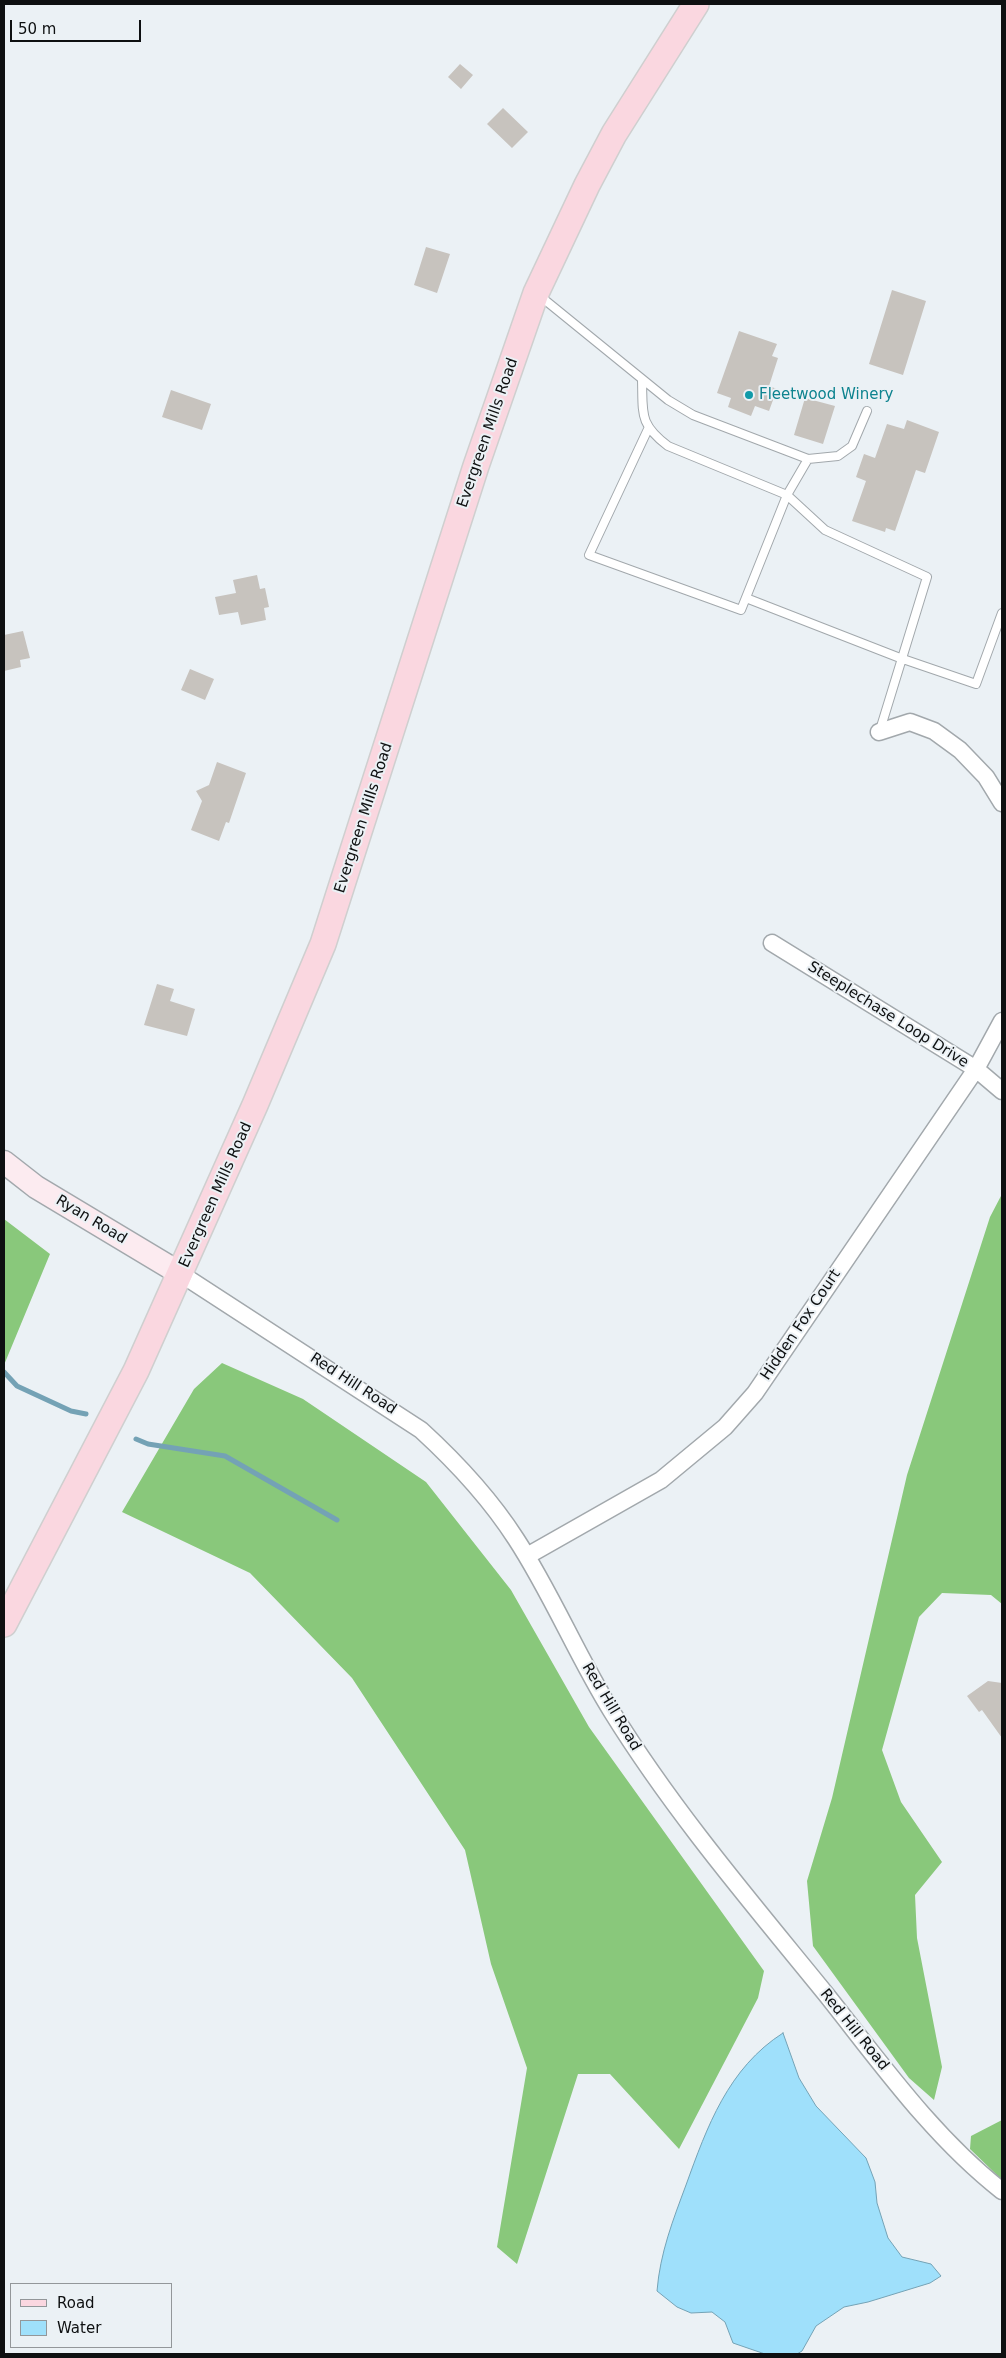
<!DOCTYPE html>
<html>
<head>
<meta charset="utf-8">
<style>
	body { margin:0 }
	#map { position:relative; width:1006px; height:2358px; overflow:hidden; background:#ebf1f5; font-family:"DejaVu Sans",sans-serif }
	canvas { display:block }
	.frame { position:absolute; inset:0; border:5px solid #0e1011; pointer-events:none }
	.legend { position:absolute; left:10px; top:2283px; width:162px; height:65px; box-sizing:border-box; background:#ebf1f5; border:1px solid #93979a; margin:0; padding:6px 9px; list-style:none; font-size:15px; color:#0e1011 }
	.legend li { display:flex; align-items:center; gap:10px; height:25px }
	.legend b { width:25px; border:1px solid #93979a }
	.scale { position:absolute; left:10px; top:20px; width:131px; height:22px; box-sizing:border-box; border:2px solid #0e1011; border-top:0; padding-left:6px; font-size:15px; line-height:18px; white-space:nowrap; color:#0e1011; -webkit-text-stroke:4px #ebf1f5; paint-order:stroke }
</style>
</head>
<body>
<div id="map">
<canvas width="1006" height="2358"></canvas>
<div class="frame"></div>
<ul class="legend">
<li><b style="height:6px;background:#fad7e0"></b>Road</li>
<li><b style="height:14px;background:#9fe0fb"></b>Water</li>
</ul>
<div class="scale">50 m</div>
</div>
<script>
const ctx = document.querySelector('canvas').getContext('2d');
ctx.lineJoin = 'round';
function fill(path, color) { ctx.fillStyle = color; ctx.fill(path, 'evenodd'); }
function trace(path, color, width, dash) { ctx.strokeStyle = color; ctx.lineWidth = width; ctx.lineCap = dash ? 'butt' : 'round'; ctx.setLineDash(dash || []); ctx.stroke(path); }
function drawText(font, color, halo, rows, align = 'center') {
  ctx.font = font + ' "DejaVu Sans",sans-serif'; ctx.lineWidth = 4; ctx.setLineDash([]); ctx.textBaseline = 'middle'; ctx.strokeStyle = halo; ctx.fillStyle = color; for (const [text, x, y, turn = 0] of rows) {
    ctx.save(); ctx.translate(x, y); ctx.rotate((+turn || 0) * Math.PI / 180); ctx.textAlign = isNaN(turn) ? turn : align; if (halo) ctx.strokeText(text, 0, 0); ctx.fillText(text, 0, 0); ctx.restore();
  }
}
fill(new Path2D(`
	M1002,1194V1604L991,1595L942,1593L919,1617L882,1750L901,1802L942,1862L915,1895L917,1938L942,2067L934,2100L909,2078L813,1946L807,1881L832,1798L907,1475L990,1217Z
	M4,1219L50,1254L4,1365Z
	M222,1363L303,1399L426,1482L511,1590L589,1727L764,1971L758,1998L679,2149L610,2074H578L517,2264L497,2247L527,2068L491,1964L465,1850L352,1678L250,1573L122,1512L194,1389Z
	M1002,2120V2180L970,2149L971,2136Z`), '#89c87b');
const water = new Path2D(`
	M783,2033L799,2078L816,2106L866,2158L875,2182L877,2203L888,2238L902,2257L931,2264L941,2276L930,2283L868,2302L844,2307L816,2326L802,2351L797,2354H765L733,2343L725,2322L712,2312L691,2313L677,2307L657,2291C660,2253 673,2220 686,2185C707,2127 728,2068 783,2033Z`);
fill(water, '#9fe0fb');
trace(water, '#74a2b5', 1);
trace(new Path2D(`
	M4,1372L17,1386L71,1411L86,1414
	M136,1439L148,1444L225,1456L337,1520`), '#74a2b5', 5);
fill(new Path2D(`
	M460,64L473,75L461,89L448,77Z
	M503,108L528,132L512,148L487,124Z
	M426,247L450,254L437,293L414,285Z
	M892,290L926,301L903,375L869,364Z
	M739,331L777,344L772,356L778,358L769,386L777,389L769,411L755,406L751,416L728,407L731,398L717,393Z
	M171,390L211,404L202,430L162,417Z
	M805,398L835,406L823,444L794,435Z
	M907,420L939,432L925,473L916,470L895,531L886,528L885,532L852,521L866,481L856,477L864,454L875,458L887,424L904,429Z
	M257,575L260,589L265,588L269,607L264,608L266,620L241,625L238,612L219,615L215,597L236,593L233,580Z
	M23,631L30,658L20,660L21,667L4,671V635Z
	M190,669L214,679L205,700L181,690Z
	M217,762L246,773L229,823L226,822L219,841L191,830L202,801L196,791L209,785Z
	M157,984L174,989L170,1001L195,1009L187,1036L144,1025Z
	M988,1681L1002,1683V1738L982,1710L979,1712L967,1696Z`), '#c7c3be');
const service = new Path2D(`
	M540,296L668,400L693,415L808,459L838,456L852,446L867,411
	M642,380C643,414 639,424 668,446L787,495L808,459
	M649,427L589,555L741,610L787,495L825,530L927,577L880,730
	M746,598L900,658L976,684L1002,613`);
const minor = new Path2D(`
	M879,732L910,722L934,731L960,750L986,777L1002,803
	M772,943L976,1069L1002,1091
	M181,1274L421,1430C457,1463 489,1497 516,1539C552,1594 577,1656 612,1712C674,1812 751,1902 825,1993C880,2062 932,2136 1002,2191
	M527,1556L661,1480L725,1427L755,1393L976,1069L1002,1021`);
const secondary = new Path2D(`
	M4,1162L36,1187L181,1274`);
const primary = new Path2D(`
	M4,1624L136,1371L255,1105L323,944L476,466L536,293L587,185L614,134L696,4`);
trace(service, '#a2a8ac', 10);
trace(minor, '#a2a8ac', 19);
trace(secondary, '#a2a8ac', 25);
trace(primary, '#cfcfcf', 28);
trace(service, '#fff', 8);
trace(minor, '#fff', 16);
trace(secondary, '#fcebf0', 22);
trace(primary, '#fad7e0', 25);
for (const [x, y, r, color] of [
	[749,395,5,"#0f9aa8"]
]) { const dot = new Path2D(); dot.arc(x, y, r, 0, 2 * Math.PI); ctx.fillStyle = color; ctx.fill(dot); trace(dot, '#ebf1f5', 2); }
drawText('15px', '#0d838f', '#ebf1f5', [
	["Fleetwood Winery",759,395]
], 'left');
drawText('15px', '#0e1011', '#ebf1f5', [
	["Evergreen Mills Road",488,433,-71],
	["Evergreen Mills Road",364,818,-72],
	["Steeplechase Loop Drive",888,1015,32],
	["Evergreen Mills Road",216,1195,-66],
	["Ryan Road",91,1220,31],
	["Hidden Fox Court",801,1325,-56],
	["Red Hill Road",353,1384,33],
	["Red Hill Road",611,1707,59],
	["Red Hill Road",854,2030,51]
]);
</script>
</body>
</html>
